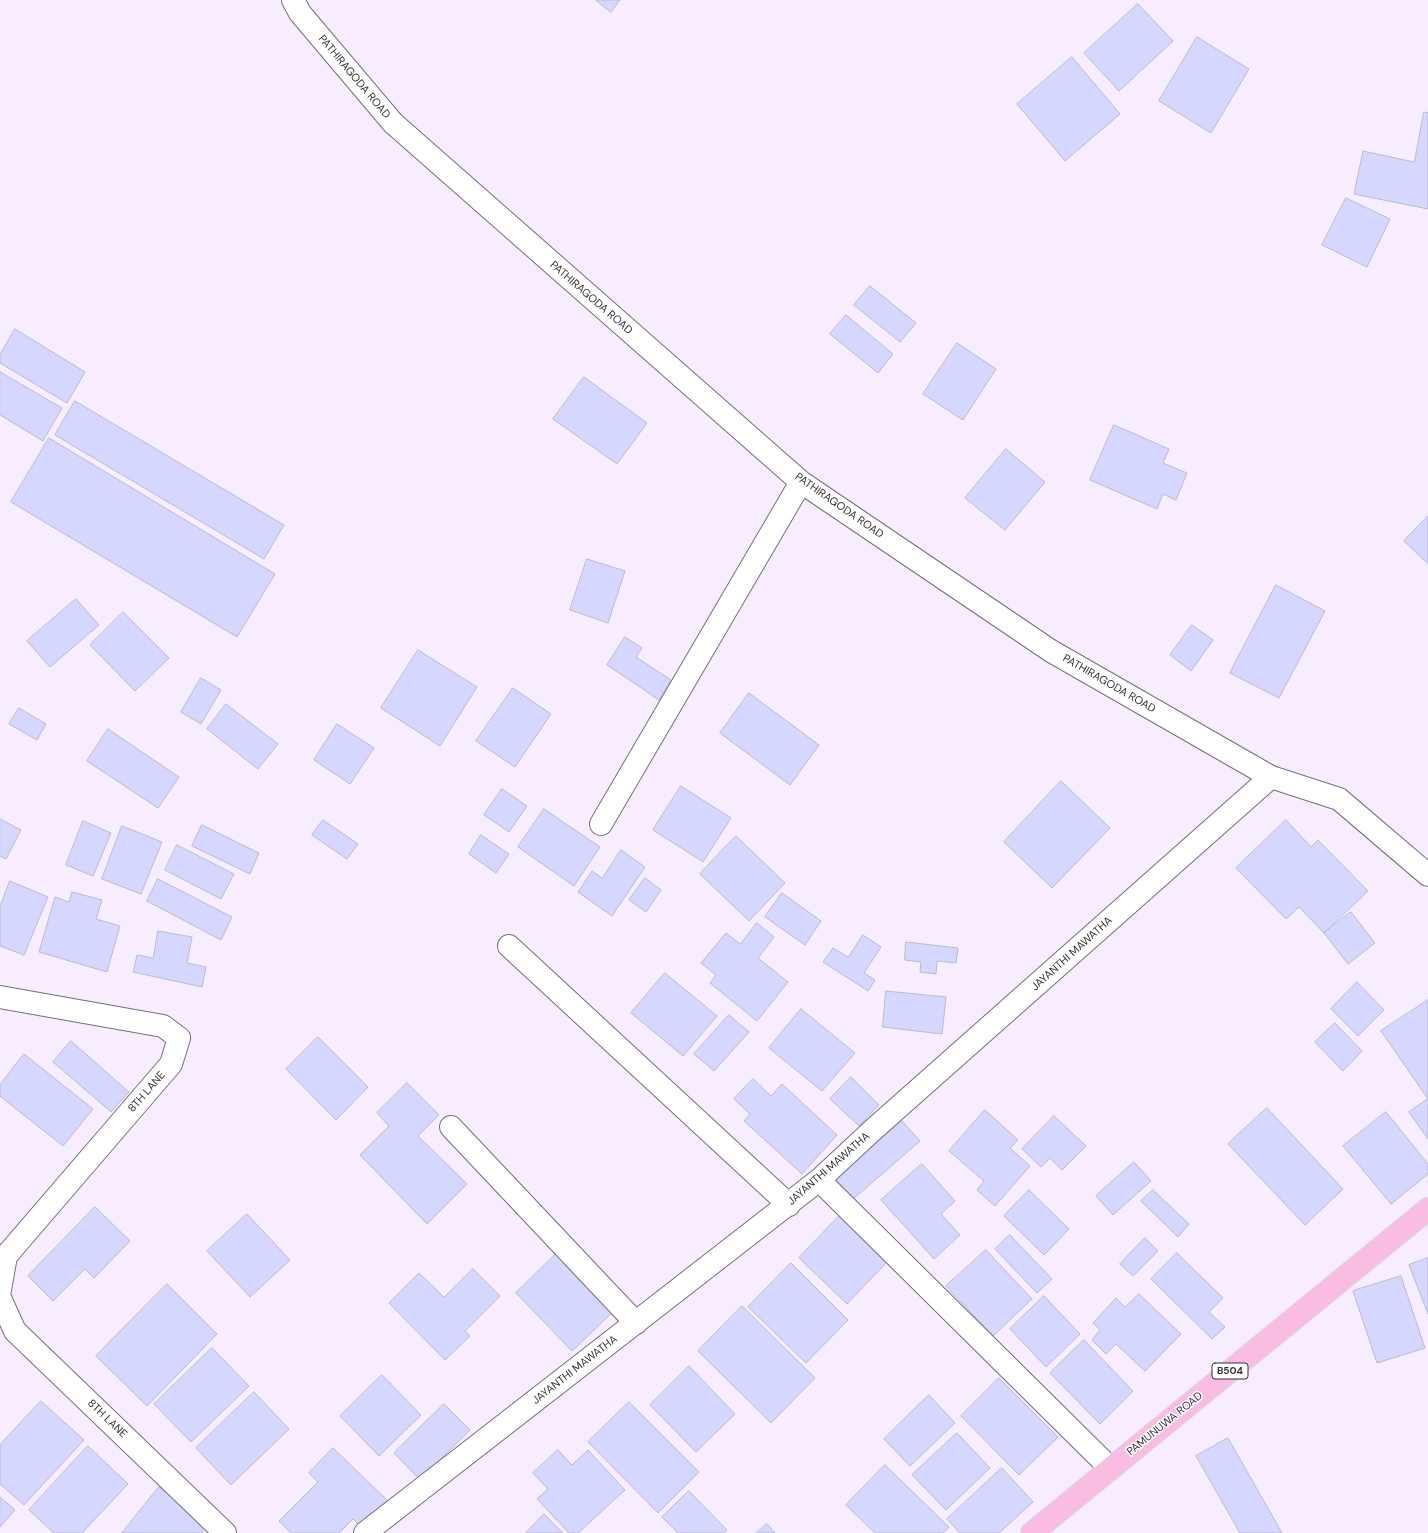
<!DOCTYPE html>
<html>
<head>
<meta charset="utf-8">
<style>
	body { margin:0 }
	canvas { display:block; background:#f8edff }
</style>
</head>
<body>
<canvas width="1428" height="1533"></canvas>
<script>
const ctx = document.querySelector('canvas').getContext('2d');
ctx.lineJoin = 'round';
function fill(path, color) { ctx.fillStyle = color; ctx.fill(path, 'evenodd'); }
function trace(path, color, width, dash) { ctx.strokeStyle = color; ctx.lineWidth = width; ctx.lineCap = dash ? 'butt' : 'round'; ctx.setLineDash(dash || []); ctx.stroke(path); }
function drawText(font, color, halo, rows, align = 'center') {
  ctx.font = font + ' "DM Sans",sans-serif'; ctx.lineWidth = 3; ctx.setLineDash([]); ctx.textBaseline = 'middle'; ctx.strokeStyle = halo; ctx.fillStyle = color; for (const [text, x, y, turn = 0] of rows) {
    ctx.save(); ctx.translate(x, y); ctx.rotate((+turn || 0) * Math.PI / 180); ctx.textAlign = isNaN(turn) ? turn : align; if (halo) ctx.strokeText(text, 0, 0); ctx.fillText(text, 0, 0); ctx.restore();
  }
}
const building = new Path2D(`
	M596,0H620L611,12Z
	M1138,4L1173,41L1119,91L1084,53Z
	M1197,37L1249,69L1211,133L1159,101Z
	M1072,57L1120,114L1065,161L1017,104Z
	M1424,112L1428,113V209L1354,194L1363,151L1414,162Z
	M1346,198L1390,219L1367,267L1322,245Z
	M870,286L916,323L900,342L854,305Z
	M846,315L893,354L878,373L830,334Z
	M15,329L85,372L67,403L0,363V355Z
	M957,343L996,369L963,420L923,394Z
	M0,372L62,408L43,441L0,415Z
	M584,377L647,423L617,464L553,419Z
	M75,401L284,525L264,559L55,435Z
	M1114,425L1169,449L1163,463L1187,473L1176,500L1163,494L1157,509L1090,480Z
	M49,438L275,574L237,637L11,502Z
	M1006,449L1045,482L1005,530L965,498Z
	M1428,516V564L1404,541Z
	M587,559L625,571L608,623L570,610Z
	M1276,585L1325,611L1279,698L1230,673Z
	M76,599L99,625L50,667L27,641Z
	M123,612L169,658L135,691L90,645Z
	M1192,625L1213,640L1191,671L1170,655Z
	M625,637L642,648L636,657L671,680L659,700L607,665Z
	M418,650L477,687L440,746L381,708Z
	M201,678L221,690L201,724L181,712Z
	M513,688L551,714L515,767L476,741Z
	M749,693L819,745L790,785L720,733Z
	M226,704L278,744L258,769L207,729Z
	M19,708L46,724L37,740L9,724Z
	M337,724L374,748L350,784L314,760Z
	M108,729L179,777L158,808L87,761Z
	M1061,781L1110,828L1052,888L1004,842Z
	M681,786L731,818L703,862L653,830Z
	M502,789L527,806L509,832L484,815Z
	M544,809L600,847L574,886L518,847Z
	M0,819L21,830L6,859L0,856Z
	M323,820L358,844L347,859L312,835Z
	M1286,820L1311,847L1318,840L1368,891L1324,933L1299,907L1286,919L1236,868Z
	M83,821L111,833L93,876L66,865Z
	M202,825L259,853L250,874L192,846Z
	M122,826L162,842L141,894L102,879Z
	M481,835L509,854L496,873L469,854Z
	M736,836L785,883L749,921L700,874Z
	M177,845L234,874L221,899L165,870Z
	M621,850L645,867L612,916L578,892L592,871L602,878Z
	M645,878L661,890L646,912L629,900Z
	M158,879L232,917L221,940L147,901Z
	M10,881L48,897L24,955L0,946V907Z
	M72,892L102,900L96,919L120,926L107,972L39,952L55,897L69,902Z
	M782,893L821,921L805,945L765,917Z
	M1351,912L1375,943L1348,964L1324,933Z
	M757,923L774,937L758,958L788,982L757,1021L710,983L716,975L701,963L726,933L740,944Z
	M158,931L192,937L187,963L206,967L202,987L133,972L137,955L153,958Z
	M863,935L881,947L864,973L875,980L868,991L823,962L833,948L848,957Z
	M906,942L958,948L956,963L937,961L936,974L920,972L921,962L905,960Z
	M665,973L717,1016L683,1056L631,1013Z
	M1357,982L1384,1010L1358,1036L1331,1009Z
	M886,991L946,997L942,1034L883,1027Z
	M1428,1000V1099L1381,1031Z
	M801,1009L855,1053L822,1091L769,1048Z
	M729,1015L749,1032L714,1071L694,1054Z
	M1335,1023L1362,1051L1343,1071L1315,1042Z
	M318,1037L368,1087L336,1120L286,1069Z
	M71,1041L129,1092L111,1112L53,1062Z
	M24,1054L93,1109L63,1146L0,1096V1085Z
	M851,1077L879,1105L859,1126L830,1099Z
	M753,1079L771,1096L782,1084L837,1135L802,1174L744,1121L750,1114L734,1099Z
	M407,1083L439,1115L418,1136L467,1184L427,1224L360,1155L389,1126L377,1113Z
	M1428,1099V1139L1409,1112Z
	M1267,1108L1343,1189L1305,1225L1228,1144Z
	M985,1110L1018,1140L1010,1148L1030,1166L995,1206L977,1190L984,1181L949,1151Z
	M1386,1112L1428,1164V1174L1391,1204L1343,1146Z
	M1054,1116L1086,1146L1062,1170L1050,1158L1041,1167L1022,1149Z
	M902,1121L920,1141L852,1200L834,1180Z
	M1134,1162L1151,1181L1113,1215L1096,1196Z
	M922,1164L955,1201L941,1214L960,1235L934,1259L881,1200Z
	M1029,1190L1069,1229L1044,1255L1004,1216Z
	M1153,1190L1189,1224L1178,1237L1141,1201Z
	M95,1207L130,1241L94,1278L85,1269L53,1301L28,1276Z
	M247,1214L290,1260L250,1297L207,1251Z
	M841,1214L889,1260L847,1304L799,1258Z
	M1010,1235L1052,1279L1037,1293L995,1249Z
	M1145,1238L1158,1251L1133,1276L1120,1264Z
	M986,1250L1032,1299L993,1336L946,1286Z
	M559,1251L616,1309L572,1351L516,1293Z
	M1177,1253L1223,1298L1209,1312L1225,1327L1212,1339L1151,1279Z
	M1428,1258V1314L1409,1265Z
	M791,1263L848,1320L806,1363L748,1307Z
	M473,1269L500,1296L465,1331L470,1336L445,1360L389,1303L419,1273L444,1297Z
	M1401,1276L1425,1348L1377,1363L1353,1291Z
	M167,1284L217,1334L147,1406L96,1356Z
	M1139,1294L1181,1334L1145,1371L1116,1344L1106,1354L1092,1340L1100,1330L1093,1323L1116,1298L1125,1307Z
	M1044,1296L1080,1334L1046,1367L1010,1329Z
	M742,1306L815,1378L771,1423L698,1351Z
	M1084,1340L1133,1391L1100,1424L1050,1373Z
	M212,1348L249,1386L191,1442L154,1404Z
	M689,1366L735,1414L696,1452L650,1405Z
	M382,1375L421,1415L379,1456L340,1416Z
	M999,1378L1058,1437L1019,1475L961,1416Z
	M254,1392L289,1429L231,1485L196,1448Z
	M929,1395L955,1423L910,1466L884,1439Z
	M41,1401L84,1440L24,1505L0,1484V1445Z
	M629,1402L699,1472L658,1513L588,1442Z
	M444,1404L470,1430L420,1480L394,1453Z
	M957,1433L990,1468L946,1510L912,1475Z
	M1228,1438L1282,1533H1240L1196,1456Z
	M88,1446L128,1484L82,1533H54L29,1510Z
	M333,1448L388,1501L362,1528L353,1519L339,1533H291L279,1521L318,1482L309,1473Z
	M558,1450L572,1465L588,1450L625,1490L578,1533H569L537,1499L548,1489L533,1473Z
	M885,1465L949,1527L943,1533H875L846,1505Z
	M1002,1468L1033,1502L999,1533H960L947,1519Z
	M159,1487L207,1525L201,1533H122Z
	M689,1491L727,1530L724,1533H678L662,1517Z
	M0,1497L15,1510L0,1527Z
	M544,1514L563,1533H526Z
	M767,1524L775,1533H756Z`);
fill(building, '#d5d7ff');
trace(building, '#b9bacd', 1);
const minor = new Path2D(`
	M293,0L300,13L393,123L801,482L1051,651L1271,777L1339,799L1428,875
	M601,824L801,482
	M509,946L789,1205
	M0,997L163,1026L179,1038L171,1064L6,1256L0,1290
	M451,1127L636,1323
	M819,1180L1110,1468
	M0,1298L15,1331L225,1533
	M365,1533L819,1180L875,1128L1271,777`);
const major = new Path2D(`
	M1032,1533L1428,1209`);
trace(minor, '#776e7e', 24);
trace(major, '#dadadb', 24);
trace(minor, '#fff', 22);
trace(major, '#f9bde3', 22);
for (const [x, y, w] of [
	[1230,1371,36]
]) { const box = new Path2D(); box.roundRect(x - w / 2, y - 8, w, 16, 3); ctx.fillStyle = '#fff'; ctx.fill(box); trace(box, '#332f36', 1); }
drawText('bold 10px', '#332f36', null, [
	["B504",1230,1371]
]);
drawText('11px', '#332f36', '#fff', [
	["PATHIRAGODA ROAD",354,77,50],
	["PATHIRAGODA ROAD",591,298,41],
	["PATHIRAGODA ROAD",839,506,35],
	["PATHIRAGODA ROAD",1109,684,30],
	["JAYANTHI MAWATHA",1072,954,-42],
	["8TH LANE",147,1092,-49],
	["JAYANTHI MAWATHA",829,1169,-41],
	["JAYANTHI MAWATHA",575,1370,-38],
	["8TH LANE",107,1419,44],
	["PAMUNUWA ROAD",1165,1424,-39]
]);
</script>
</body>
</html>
